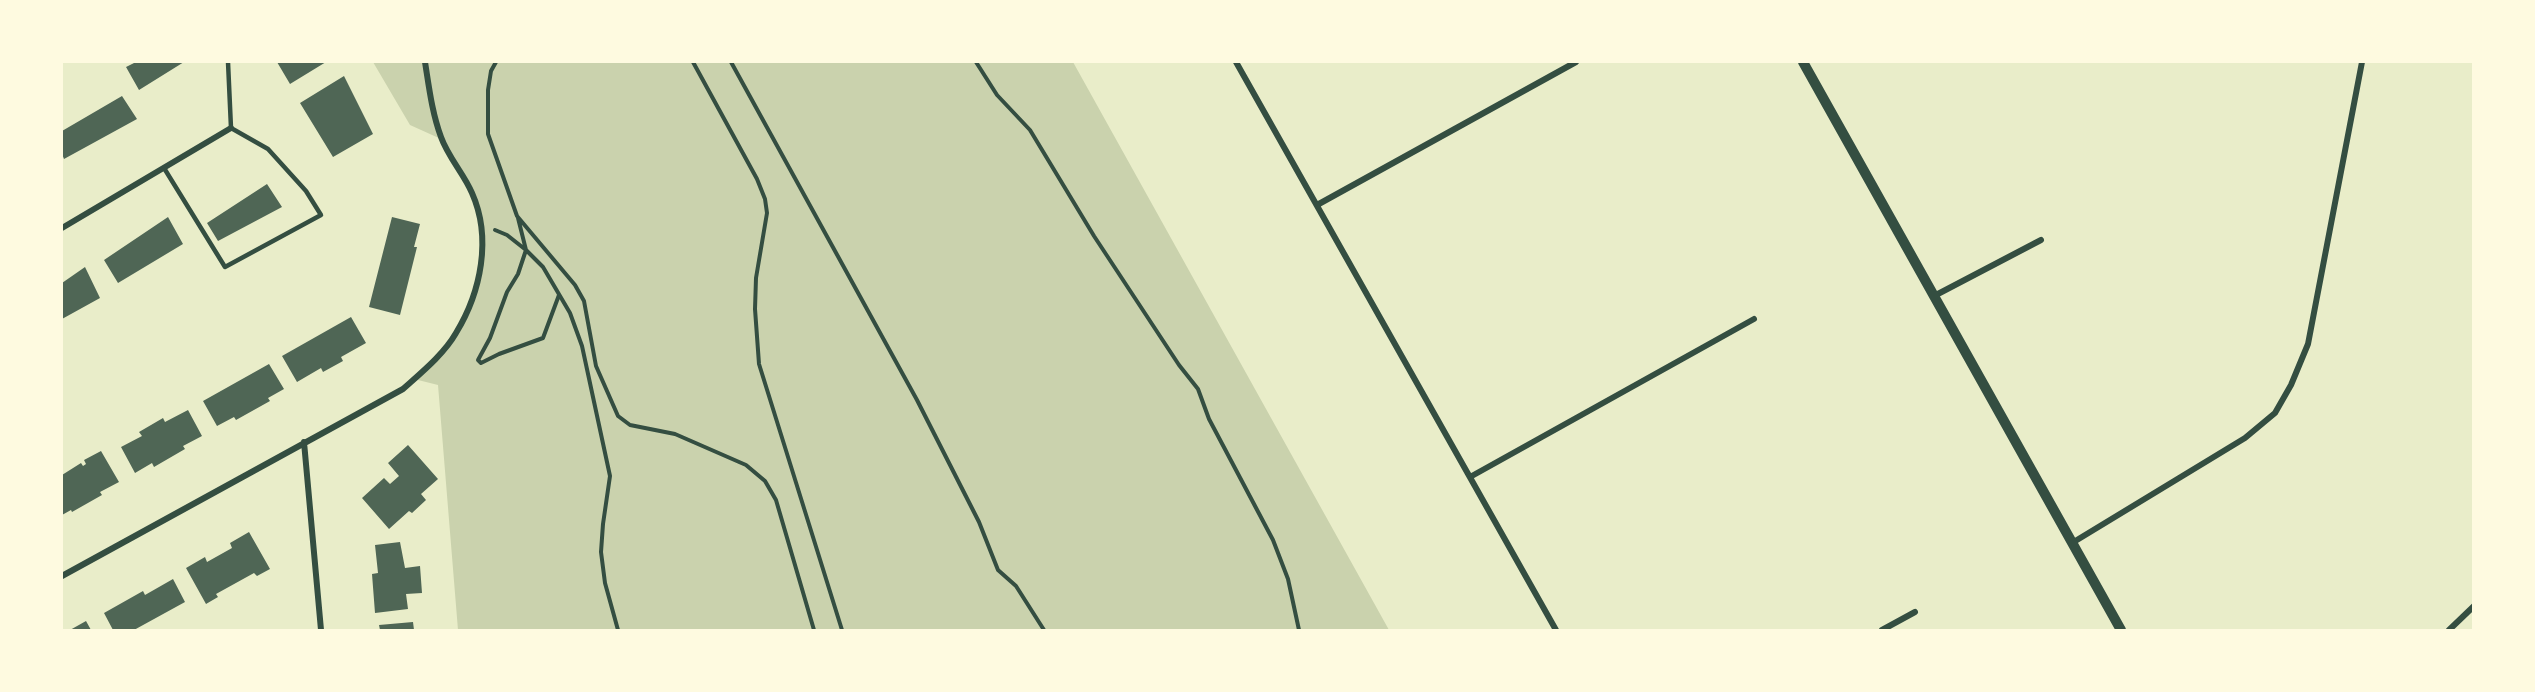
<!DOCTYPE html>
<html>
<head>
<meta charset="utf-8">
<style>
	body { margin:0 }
	#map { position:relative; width:2535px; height:692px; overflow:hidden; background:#e9edc9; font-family:"Fira Sans",sans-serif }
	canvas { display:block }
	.frame { position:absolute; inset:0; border:63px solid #fefae0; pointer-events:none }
</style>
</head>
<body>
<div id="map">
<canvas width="2535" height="692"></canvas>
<div class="frame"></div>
</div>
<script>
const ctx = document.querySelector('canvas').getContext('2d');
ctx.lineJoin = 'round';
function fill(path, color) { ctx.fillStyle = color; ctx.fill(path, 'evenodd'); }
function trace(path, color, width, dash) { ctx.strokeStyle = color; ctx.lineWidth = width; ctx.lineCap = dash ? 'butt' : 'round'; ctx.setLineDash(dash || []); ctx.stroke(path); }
fill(new Path2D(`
	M373,62H1073L1389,630H458L438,385L414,379L456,334L476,290L484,243L473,194L441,139L410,125Z`), '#cad2ad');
fill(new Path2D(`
	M136,62H184L139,90L126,67Z
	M277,62H326L290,84Z
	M344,76L373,134L333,157L300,103Z
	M122,96L137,119L64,159L62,154V131Z
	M267,184L282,207L218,241L207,223Z
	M168,217L183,244L118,283L104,260Z
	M392,217L420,224L414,247H417L400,315L369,307Z
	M85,267L100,298L62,319V283Z
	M351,317L366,343L341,357L343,361L323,372L321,368L297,382L282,356Z
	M269,364L284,389L268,398L270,401L236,420L234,417L217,426L203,401Z
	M188,410L202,436L183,446L185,449L154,467L152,463L135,473L121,447L142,436L139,432L163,418L165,422Z
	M408,445L438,479L421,494L426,500L412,513L409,511L389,529L362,498L384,478L390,484L399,476L388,463Z
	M101,451L119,482L100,492L102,495L72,512L71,510L62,515V475L81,463L83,466L86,464L84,460Z
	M249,532L270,569L257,576L254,573L216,594L218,597L206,604L186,568L205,557L207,562L232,548L230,543Z
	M400,542L405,568L420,566L422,593L406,594L408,609L375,613L372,574L378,573L375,545Z
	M173,579L185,602L134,630H113L104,613L143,591L145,595Z
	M86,621L91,630H70Z
	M413,622L414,630H380L379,625Z`), '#4f6655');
trace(new Path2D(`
	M496,62L491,71L488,90V134L517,216L575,285L584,301L596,366L618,416L630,425L675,434L746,465L765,481L776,500L814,630
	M693,62L757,179L765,199L767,213L756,278L755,309L759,364L842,630
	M731,62L917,400L979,522L998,570L1016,586L1044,630
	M976,62L997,95L1030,130L1094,236L1179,365L1198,389L1209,419L1273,540L1288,579L1299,630
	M518,218L526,250L518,274L507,292L490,338L478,360L481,363L499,354L543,338L559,295
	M495,230L507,235L526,250L543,267L570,313L582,346L610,476L603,524L601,552L605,583L618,630`), '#344e41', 4);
trace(new Path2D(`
	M164,168L225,267L321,215L306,191L268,149L231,128L228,62`), '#344e41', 4.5);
trace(new Path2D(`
	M1236,62L1556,630
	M1317,205L1576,62
	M62,228L231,128
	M1934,296L2041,240
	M304,442L321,630
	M1470,477L1754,319
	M2072,543L2245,438L2275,413L2291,385L2308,344L2362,62
	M62,576L403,389C422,372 444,354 456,333C481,292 492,238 472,193C464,174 448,157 441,137C432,113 429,87 425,62
	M1882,630L1915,612
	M2449,630L2474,606`), '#344e41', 6);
trace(new Path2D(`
	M1803,62L2121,630`), '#344e41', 10);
</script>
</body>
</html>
